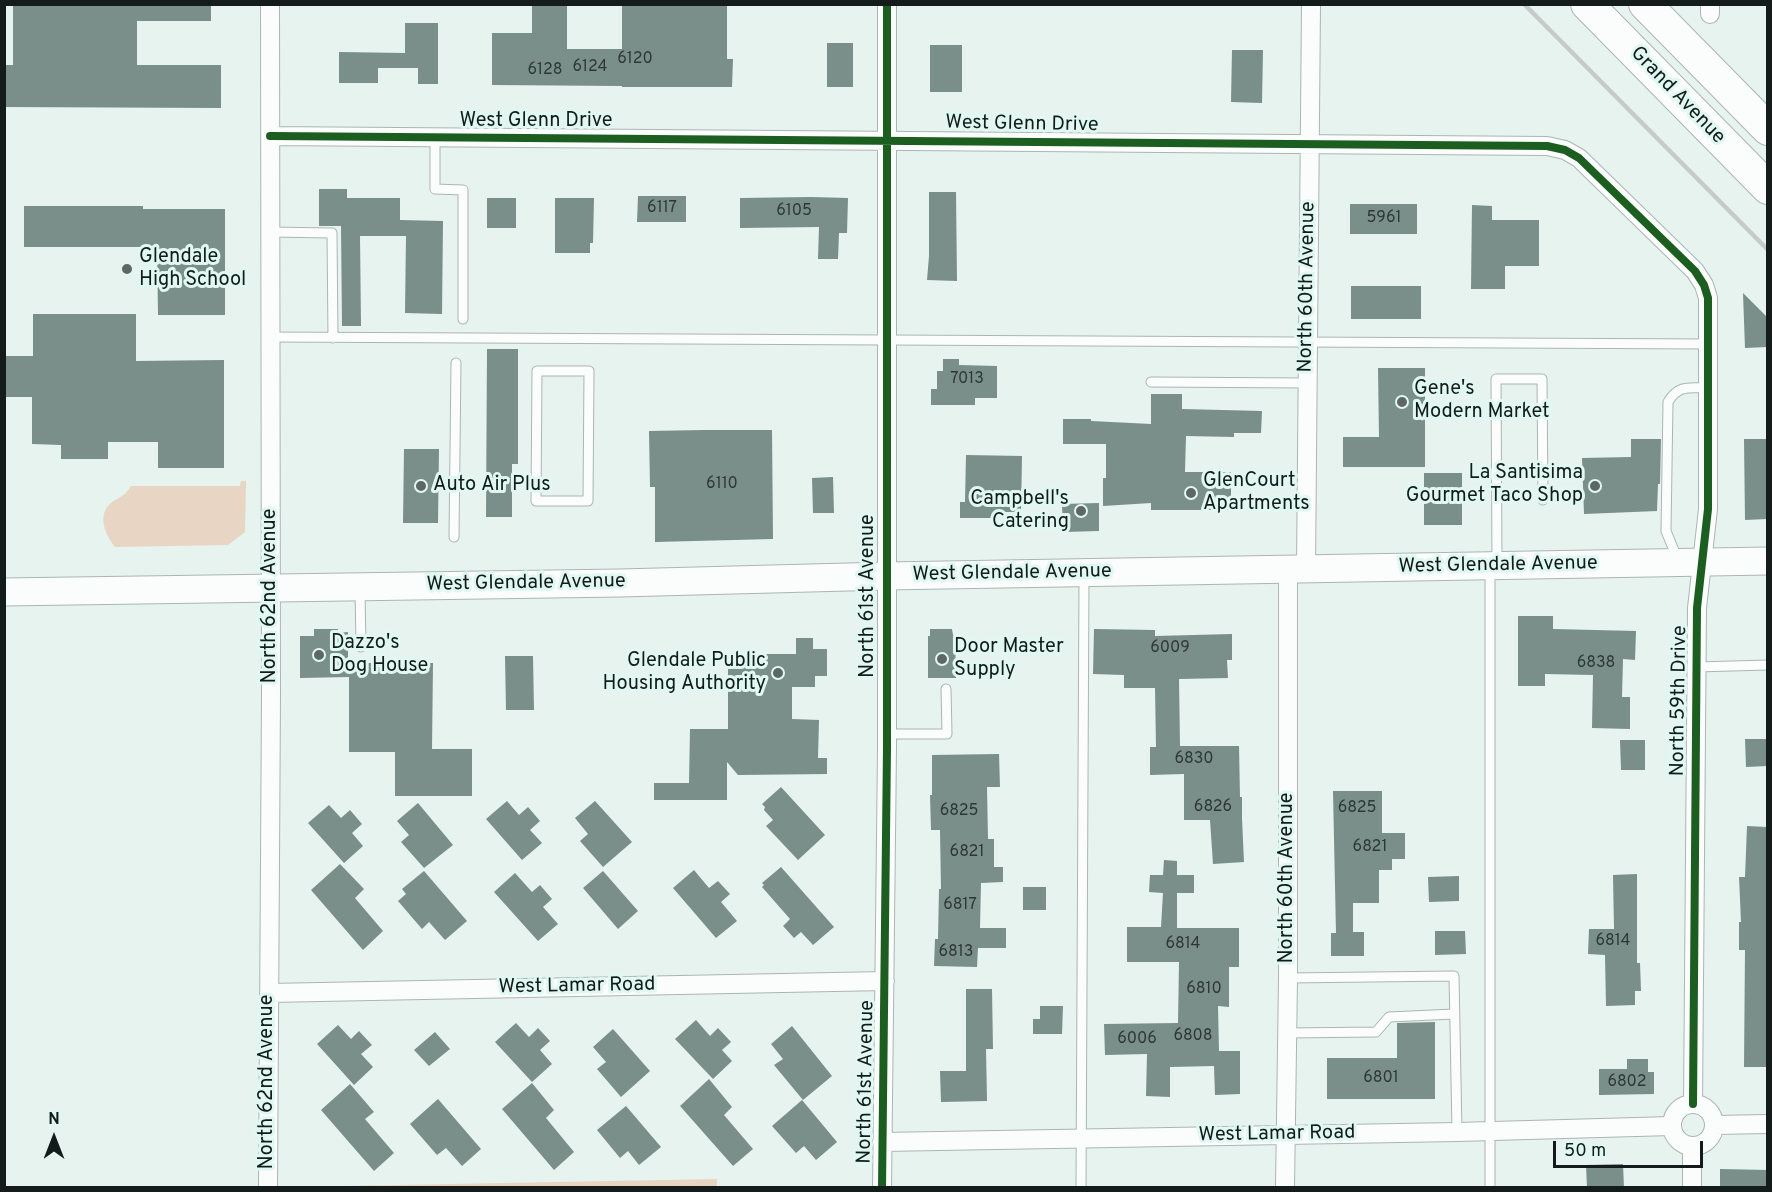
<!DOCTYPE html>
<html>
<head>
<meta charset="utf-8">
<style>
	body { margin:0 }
	#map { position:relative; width:1772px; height:1192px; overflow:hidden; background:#e6f3ef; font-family:Overpass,sans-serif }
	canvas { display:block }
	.frame { position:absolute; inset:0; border:6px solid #131c1a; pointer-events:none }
	.north { position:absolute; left:24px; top:1108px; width:60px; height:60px; -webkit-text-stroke:4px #e1f8f2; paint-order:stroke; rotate:0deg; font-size:16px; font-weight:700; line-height:24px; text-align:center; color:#131c1a }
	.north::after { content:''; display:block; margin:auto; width:21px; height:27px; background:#131c1a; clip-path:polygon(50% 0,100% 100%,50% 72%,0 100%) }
	.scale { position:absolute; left:1553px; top:1141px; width:150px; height:27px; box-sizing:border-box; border:3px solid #131c1a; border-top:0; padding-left:8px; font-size:18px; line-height:21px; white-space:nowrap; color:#131c1a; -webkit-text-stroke:4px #e1f8f2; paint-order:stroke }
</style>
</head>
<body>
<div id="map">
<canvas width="1772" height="1192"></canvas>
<div class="frame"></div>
<div class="north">N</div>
<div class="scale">50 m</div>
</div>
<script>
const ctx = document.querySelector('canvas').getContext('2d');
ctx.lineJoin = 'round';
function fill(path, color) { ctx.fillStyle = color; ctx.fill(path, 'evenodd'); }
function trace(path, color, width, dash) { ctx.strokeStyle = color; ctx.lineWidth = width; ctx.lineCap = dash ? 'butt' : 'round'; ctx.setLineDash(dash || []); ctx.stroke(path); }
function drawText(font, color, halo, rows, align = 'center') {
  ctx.font = font + ' Overpass,sans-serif'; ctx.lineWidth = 6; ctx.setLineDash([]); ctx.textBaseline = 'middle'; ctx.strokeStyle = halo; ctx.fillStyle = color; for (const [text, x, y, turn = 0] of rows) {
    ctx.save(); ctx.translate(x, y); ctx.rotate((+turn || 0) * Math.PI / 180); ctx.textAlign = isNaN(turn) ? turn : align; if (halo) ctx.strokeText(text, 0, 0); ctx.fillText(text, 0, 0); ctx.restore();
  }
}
fill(new Path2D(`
	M241,481H246L245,532L228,545L115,547C105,534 96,515 112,502C120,497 126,495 131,486H240Z
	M717,1179V1188L289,1187Z`), '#e9d5c3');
fill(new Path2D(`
	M13,4H211V21H137V65H221V108L4,107V65H13Z
	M532,4H567V49H622V4H727V59H733L732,87H622V86L492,85V33H532Z
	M405,23H438V84H418V68H378V83H339V52L405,53Z
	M827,43H853V87H827Z
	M930,45H962V92H930Z
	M1232,50H1263L1262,103L1231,102Z
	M319,189H347V198H400V220L443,221L442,314L405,313L406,236H360L361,326H342L341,226H319Z
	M929,192H956L957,281L927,280L929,256Z
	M638,196H686V222H637Z
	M811,197L848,198L847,233H839L838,259H818L819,227L740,228V198Z
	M487,198H516V228H487Z
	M555,198H594L593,243H590V253H555Z
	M1350,204H1417V234H1350Z
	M1472,205L1492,206V220H1539V266H1505V289H1471Z
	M24,206H143V209H225V315H158L157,247H24Z
	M1351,286H1421V319H1351Z
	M1743,293L1767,317V347L1745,348Z
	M33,314H136V361L224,360V468H158V442H108V459H61V445L32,444V397H4V356H33Z
	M487,349H518V464H512V517H486Z
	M943,359H959V365L997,366V398H975V405H931V389H937V371H943Z
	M1378,368H1425V467H1343V437H1379Z
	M1151,394H1182V409L1262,411L1261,433H1234V437L1186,436L1185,472H1231V510H1151V503L1103,506V478H1106V444H1063V419H1091V421L1151,424Z
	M704,430H772L773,539L655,542V487H650L649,431Z
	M1631,439H1661L1660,484H1658L1657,511L1584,514L1582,458L1631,457Z
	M1744,439H1767V519L1745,520Z
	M404,449H439L438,523H403Z
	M966,455L1022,456L1021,512H998V518H960V502H965Z
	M1424,473H1462V525H1424Z
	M833,477L834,513H813L812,478Z
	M1099,503V531L1063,532L1062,504Z
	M1518,616H1553V629L1636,631L1635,660L1623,659L1622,697H1630V729L1592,728L1593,675L1545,674V686H1518Z
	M314,629H338V633L348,632V663H433L432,749H472V796H395V752H349V677L300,678V636H314Z
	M930,629H952L953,635H955L956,678H928V636H930Z
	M1094,629L1155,630V636L1232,634V660H1227L1228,678L1179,679L1180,746H1239L1240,797H1242V819L1244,862L1213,864L1210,820H1184V774L1150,775V747H1156L1155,688H1124V675L1093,674Z
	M796,638H813V649H827V676H815V687H792V719L819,720L818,758H827V774L738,775L727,762V800H654V783H689L690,729H728V654H796Z
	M505,656H533L534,710H506Z
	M1745,739H1767V766L1746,767Z
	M1620,740H1645V770H1621Z
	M999,754L1000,787H987L988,839H994V867H1003V882L981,883L980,928H1006V948H978L977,967L934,966L935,939H938L939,889H941L940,830H931L930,795H932V755Z
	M781,787L825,835L798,860L766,826L773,820L764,810L765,807L762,804Z
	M1333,791H1382V833H1405V859H1392V870H1379V903H1353V932H1364V956H1331V933H1336Z
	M507,801L519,815L528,807L540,821L530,830L542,843L522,860L486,819Z
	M595,801L632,842L603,867L580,841L588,834L575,818Z
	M418,803L453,845L424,868L401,842L409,835L397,821Z
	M329,805L341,818L350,810L362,824L352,833L363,846L344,863L308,823Z
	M1747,826L1767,827V1067H1744L1745,950H1739V922H1741L1739,877H1745Z
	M1164,860L1177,861V875H1194V893H1177V928H1239V967H1229V1007L1218,1006L1219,1051H1240V1094L1215,1095L1214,1066L1170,1067V1097L1146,1096L1147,1054L1105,1055L1104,1024L1178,1023L1179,962H1127V927H1161L1163,893L1149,892L1150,875H1163Z
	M340,864L364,889L355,898L383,931L363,950L311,890Z
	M781,867L834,927L813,945L801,932L794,938L783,926L790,919L762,887L764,885L762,883Z
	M694,870L709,888L718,881L730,894L721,902L737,921L716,938L673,888Z
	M424,871L467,921L445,940L429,922L422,929L398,901L406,894L402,889Z
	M603,871L638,911L618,929L583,888Z
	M515,873L532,892L540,885L552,899L543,907L558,924L538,941L494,892Z
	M1637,874V963H1640L1641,991H1635V1005L1606,1006L1605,955L1588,954L1589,929H1614L1613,875Z
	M1459,876V901L1429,902L1428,877Z
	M1023,887H1046V910H1023Z
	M1435,931H1465L1466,954L1435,955Z
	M966,989H992L993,1049H986L987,1101L941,1102L940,1071H966Z
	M1040,1006H1063L1062,1034H1033V1019H1040Z
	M696,1020L710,1036L718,1028L731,1042L722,1050L732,1061L713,1079L675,1039Z
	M1435,1022V1099H1327V1058H1397V1023Z
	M516,1023L529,1037L538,1028L550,1041L540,1050L552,1064L532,1082L495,1042Z
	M338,1025L351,1039L359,1031L372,1045L361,1054L373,1067L354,1085L317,1044Z
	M792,1026L832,1076L803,1100L774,1065L783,1059L771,1044Z
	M613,1029L650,1071L621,1097L597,1069L606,1062L593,1047Z
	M435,1032L450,1049L429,1066L414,1050Z
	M1627,1059H1648V1072H1654V1094L1599,1095V1069H1627Z
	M709,1079L732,1107L724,1115L753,1149L733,1166L680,1106Z
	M532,1083L554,1110L546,1118L574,1152L554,1170L502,1109Z
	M350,1084L374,1112L365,1119L394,1153L374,1171L321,1110Z
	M438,1099L481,1149L462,1166L446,1148L437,1155L410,1124Z
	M802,1100L837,1142L816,1160L804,1146L796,1153L772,1126Z
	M626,1106L661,1147L639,1165L628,1151L620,1158L597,1130Z
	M1623,1164L1624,1188H1587L1586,1165Z
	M1720,1169L1767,1170V1188H1720Z`), '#7a8e8a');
const service = new Path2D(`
	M435,138V189L463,190V319
	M270,232L332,233L333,338
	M270,337L1709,344
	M537,371H589L588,501H536Z
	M1151,382L1307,383
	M454,537L456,363
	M1678,560L1666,531L1668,402C1679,384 1690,388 1708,388
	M1497,563L1496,379H1542L1543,500
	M360,589L361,647
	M1696,667L1768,665
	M887,734H947L946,689
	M1288,978L1454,976L1457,1132
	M1287,1033L1376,1032L1389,1017L1454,1014
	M1081,1188L1084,575
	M1490,1188V569`);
const minor = new Path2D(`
	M1710,14V4
	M270,136L1547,146L1565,150L1579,158L1695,271L1704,285L1708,298V509L1697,608L1693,1104
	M1306,569L1311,4
	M269,993L885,981
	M1672 1125a21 21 0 1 1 42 0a21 21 0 1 1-42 0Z
	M1714,1125L1768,1124
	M882,1142L1457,1132L1672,1126
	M268,1188L271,695L270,4
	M882,1188L887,748V4
	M1285,1188L1288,978V569
	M1692,1188V1146`);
const secondary = new Path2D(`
	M4,592L620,583L886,576L1768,561`);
const trunk = new Path2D(`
	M1587,4L1768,188
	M1645,4L1768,129`);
trace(service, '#acb5b2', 11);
trace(minor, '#acb5b2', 20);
trace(secondary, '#acb5b2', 29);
trace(trunk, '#acb5b2', 34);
trace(service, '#fbfdfd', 9);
trace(minor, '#fbfdfd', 18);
trace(secondary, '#fbfdfd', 27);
trace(trunk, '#fbfdfd', 32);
trace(new Path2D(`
	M1524,4L1768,250`), '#c7cac9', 4.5);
trace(new Path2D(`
	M270,136L1547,146L1565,150L1579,158L1695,271L1704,285L1708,298V509L1697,608L1693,1104
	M882,1188L887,748V4`), '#1b5e20', 8);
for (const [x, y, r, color] of [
	[127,269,6,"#5d6765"],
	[1402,402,6,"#5d6765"],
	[421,486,6,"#5d6765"],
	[1595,486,6,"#5d6765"],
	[1191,493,6,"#5d6765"],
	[1081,511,6,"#5d6765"],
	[319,655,6,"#5d6765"],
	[942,659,6,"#5d6765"],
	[778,673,6,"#5d6765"]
]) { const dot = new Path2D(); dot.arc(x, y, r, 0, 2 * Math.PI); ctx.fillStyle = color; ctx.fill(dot); trace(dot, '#e1f8f2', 2); }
drawText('16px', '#2d3836', null, [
	["6120",635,60],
	["6124",590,68],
	["6128",545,71],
	["6117",662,209],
	["6105",794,212],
	["5961",1384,219],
	["7013",967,380],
	["6110",722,485],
	["6009",1170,649],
	["6838",1596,664],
	["6830",1194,760],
	["6826",1213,808],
	["6825",1357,809],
	["6825",959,812],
	["6821",1370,848],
	["6821",967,853],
	["6817",960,906],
	["6814",1613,942],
	["6814",1183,945],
	["6813",956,953],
	["6810",1204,990],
	["6808",1193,1037],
	["6006",1137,1040],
	["6801",1381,1079],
	["6802",1627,1083]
]);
drawText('20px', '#131c1a', '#e1f8f2', [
	["Grand Avenue",1677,96,46],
	["West Glenn Drive",536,122],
	["West Glenn Drive",1022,125,1],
	["North 60th Avenue",1308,287,-89],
	["West Glendale Avenue",1498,566,-1],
	["West Glendale Avenue",1012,574,-1],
	["West Glendale Avenue",526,584,-1],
	["North 62nd Avenue",271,596,-90],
	["North 61st Avenue",869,596,-90],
	["North 59th Drive",1680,701,-89],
	["North 60th Avenue",1288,878,-90],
	["West Lamar Road",577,987,-1],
	["North 62nd Avenue",268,1082,-90],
	["North 61st Avenue",867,1082,-89],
	["West Lamar Road",1277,1135,-1]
]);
drawText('20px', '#131c1a', '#e1f8f2', [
	["Glendale",139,258],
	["High School",139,281],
	["Gene's",1414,390],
	["Modern Market",1414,413],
	["La Santisima",1583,474,"right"],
	["Gourmet Taco Shop",1583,497,"right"],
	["GlenCourt",1203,482],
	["Apartments",1203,505],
	["Auto Air Plus",433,486],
	["Campbell's",1069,500,"right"],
	["Catering",1069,523,"right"],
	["Dazzo's",331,644],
	["Dog House",331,667],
	["Door Master",954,648],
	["Supply",954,671],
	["Glendale Public",766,662,"right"],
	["Housing Authority",766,685,"right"]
], 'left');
</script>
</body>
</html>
